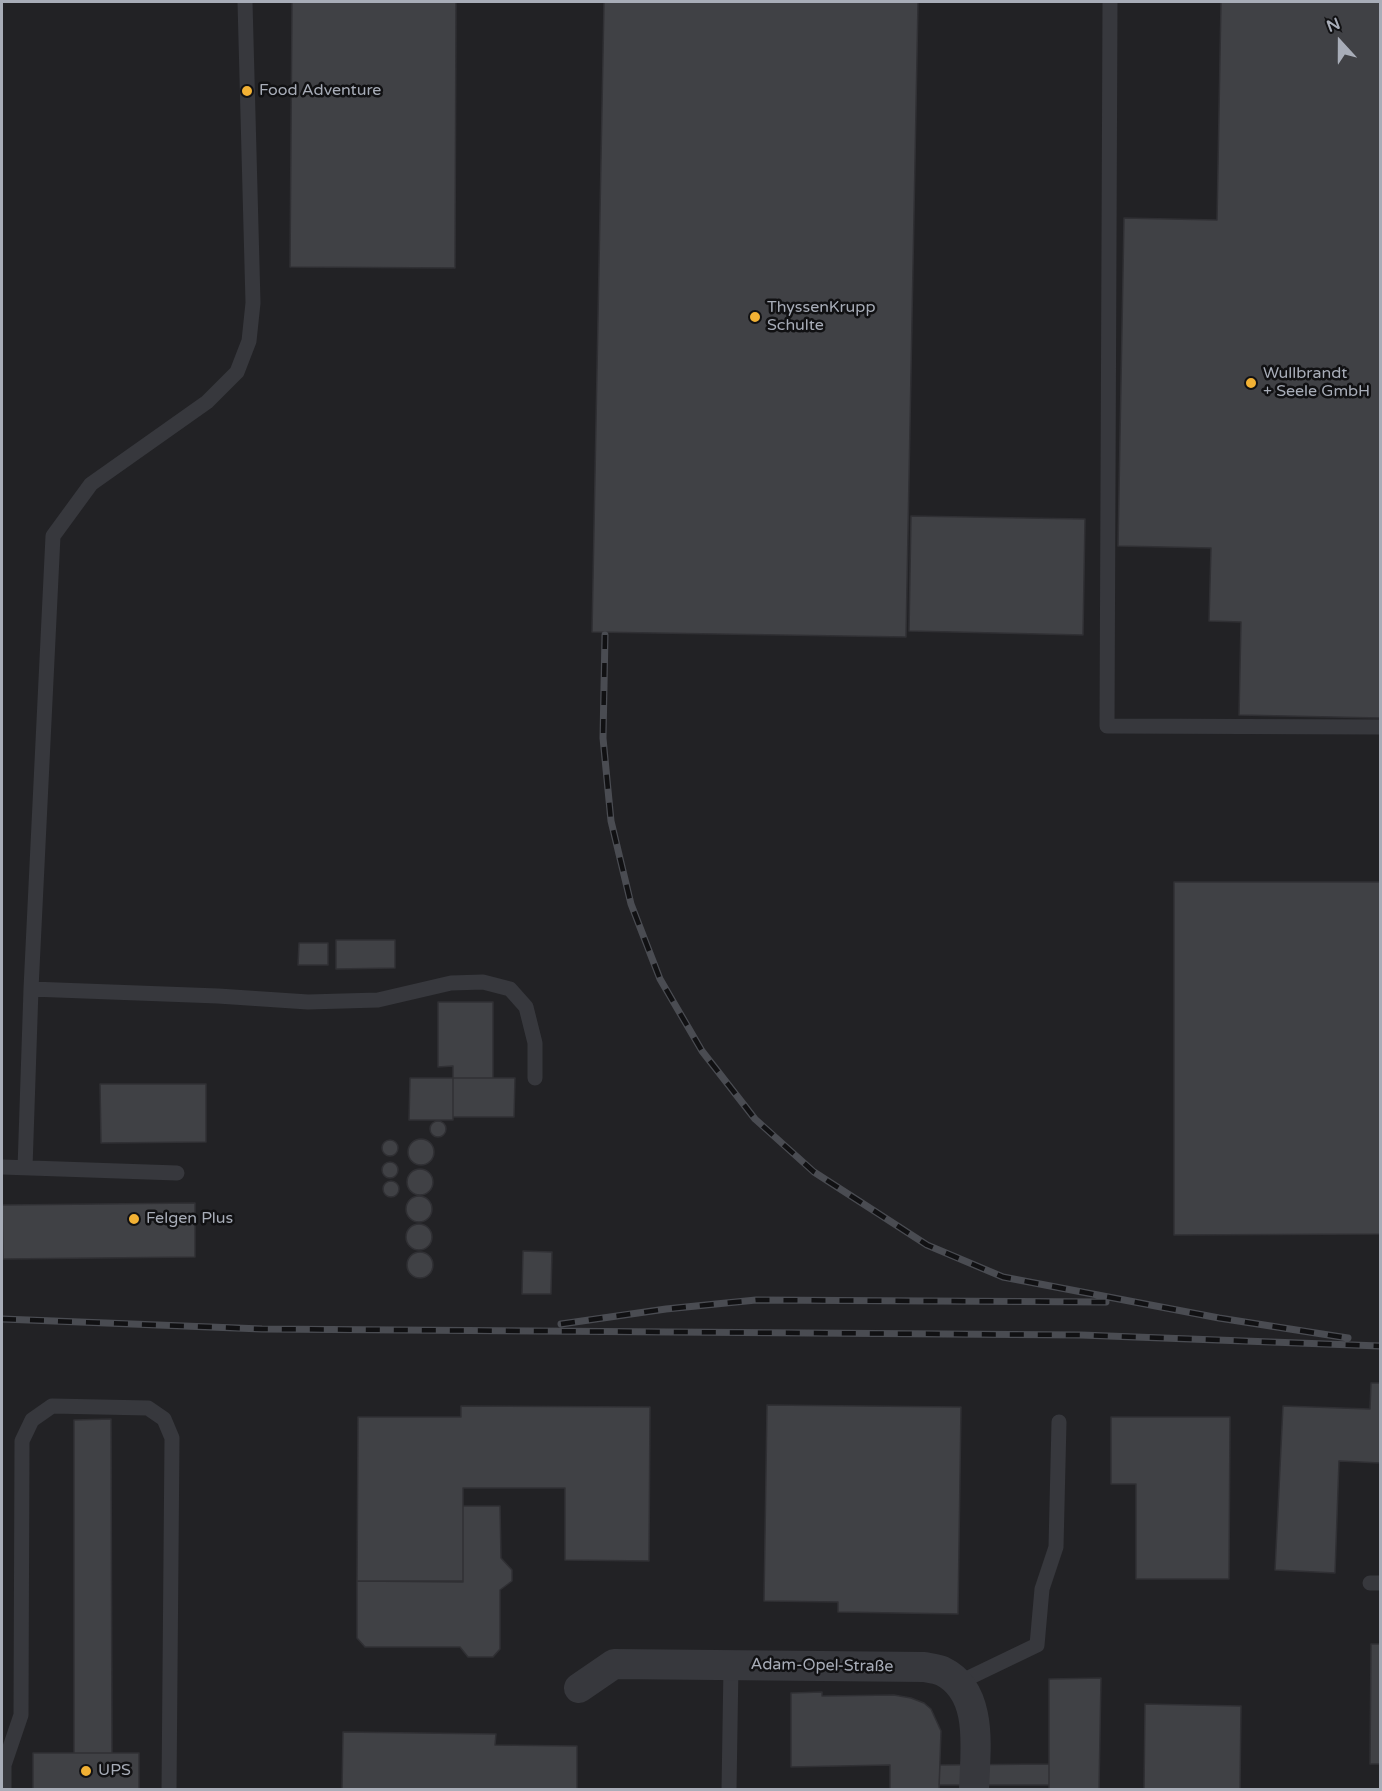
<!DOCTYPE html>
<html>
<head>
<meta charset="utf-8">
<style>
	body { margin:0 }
	#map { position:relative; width:1382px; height:1791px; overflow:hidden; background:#161618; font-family:"Varela Round",sans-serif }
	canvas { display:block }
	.frame { position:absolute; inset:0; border:3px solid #a8adb8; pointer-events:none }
	.north { position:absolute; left:1310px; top:12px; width:60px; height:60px; -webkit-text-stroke:4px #111113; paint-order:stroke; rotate:339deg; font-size:16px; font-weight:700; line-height:24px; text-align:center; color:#a8adb8 }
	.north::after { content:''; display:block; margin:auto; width:21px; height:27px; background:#a8adb8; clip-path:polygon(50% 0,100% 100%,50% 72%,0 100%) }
</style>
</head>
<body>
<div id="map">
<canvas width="1382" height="1791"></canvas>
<div class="frame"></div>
<div class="north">N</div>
</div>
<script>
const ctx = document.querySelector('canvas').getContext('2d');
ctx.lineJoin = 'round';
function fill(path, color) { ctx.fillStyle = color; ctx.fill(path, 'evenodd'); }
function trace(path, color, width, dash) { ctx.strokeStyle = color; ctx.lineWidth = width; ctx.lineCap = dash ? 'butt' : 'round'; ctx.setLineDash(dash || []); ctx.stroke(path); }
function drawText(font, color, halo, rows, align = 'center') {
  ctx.font = font + ' "Varela Round",sans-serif'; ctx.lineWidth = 5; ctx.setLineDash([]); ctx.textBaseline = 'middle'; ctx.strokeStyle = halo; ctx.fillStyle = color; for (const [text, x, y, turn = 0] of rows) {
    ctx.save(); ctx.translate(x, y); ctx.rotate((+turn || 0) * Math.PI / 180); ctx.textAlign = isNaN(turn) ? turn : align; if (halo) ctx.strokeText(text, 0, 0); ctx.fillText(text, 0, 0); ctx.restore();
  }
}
fill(new Path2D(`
	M2,2H1380V1789L2,1790Z`), '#222225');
const building = new Path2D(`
	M292,2H456L455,268L290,267Z
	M604,2H918L906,637L592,632Z
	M1221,2H1380V718L1239,715L1241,622L1209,621L1211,548L1118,546L1124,218L1217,220Z
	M911,516L1085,519L1083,635L909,631Z
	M1174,882H1380V1234L1174,1235Z
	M336,940H395V968L336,969Z
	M299,943H328V965H298Z
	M438,1002H493V1078H453V1066L438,1067Z
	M410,1078H453V1120H409Z
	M453,1078H515L514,1117H453Z
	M100,1084H206V1142L101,1143Z
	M430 1129a8 8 0 1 1 16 0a8 8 0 1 1-16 0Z
	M408 1152a13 13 0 1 1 26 0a13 13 0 1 1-26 0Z
	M382 1148a8 8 0 1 1 16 0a8 8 0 1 1-16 0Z
	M382 1170a8 8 0 1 1 16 0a8 8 0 1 1-16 0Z
	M407 1182a13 13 0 1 1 26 0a13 13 0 1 1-26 0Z
	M383 1189a8 8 0 1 1 16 0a8 8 0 1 1-16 0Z
	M406 1209a13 13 0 1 1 26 0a13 13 0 1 1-26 0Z
	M2,1201L3,1259H2Z
	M195,1203V1257L3,1259L2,1205Z
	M406 1237a13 13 0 1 1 26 0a13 13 0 1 1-26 0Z
	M523,1251L552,1252L551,1294H522Z
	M407 1265a13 13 0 1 1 26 0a13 13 0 1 1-26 0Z
	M1371,1383H1380V1463L1339,1461L1335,1573L1275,1570L1283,1406L1370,1409Z
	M767,1405L961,1407L958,1614L838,1612V1602L764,1601Z
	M461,1406L650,1407L649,1561L565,1560V1488H463V1581H357L358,1417H461Z
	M1111,1417H1230L1229,1579H1136V1484H1111Z
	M111,1419L112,1753H74V1420Z
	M463,1506H500L501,1558L512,1570V1581L500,1590V1649L493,1657H468L460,1647H365L357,1638V1581L463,1582Z
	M1371,1644H1380V1764H1370Z
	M1101,1678L1099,1790H1049V1679Z
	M822,1692V1696L894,1695L911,1698L924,1703L931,1709L941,1731L939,1790H890V1765L791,1767V1693Z
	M1145,1704L1241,1706L1240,1790H1144Z
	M343,1732L496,1734L495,1745L577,1746V1790H342Z
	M33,1753H139V1790H33Z
	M1049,1764V1785H939L940,1765Z`);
fill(building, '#404145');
trace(building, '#303034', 1.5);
trace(new Path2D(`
	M1110,2L1107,726L1380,727
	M31,989L218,996L308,1002L378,1000L451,983L483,982L510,989L526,1007L535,1043V1078
	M2,1167L177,1173
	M25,1168L31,989L53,536L91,484L207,402L237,372L249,341L253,303L245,2
	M1370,1583H1380
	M958,1683L1037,1645L1042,1589L1056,1547L1059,1422
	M4,1790V1765L21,1715L22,1441L32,1420L52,1406L148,1408L164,1419L172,1438L169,1790
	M729,1790L731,1665`), '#37383d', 15);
trace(new Path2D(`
	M579,1688L614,1664L924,1667C929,1668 937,1669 942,1671C985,1692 975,1751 974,1790`), '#37383d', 30);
const rail = new Path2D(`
	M605,635L603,738L611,821L631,904L660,979L702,1051L755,1119L814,1172L927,1245L1003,1277L1219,1318L1348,1338
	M2,1319L262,1329L1081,1335L1380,1346
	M561,1324L666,1309L756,1300L1106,1302`);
trace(rail, '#4a4c52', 7);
trace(rail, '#111113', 4.5, [14]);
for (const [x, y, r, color] of [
	[247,91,6,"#f2b134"],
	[755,317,6,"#f2b134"],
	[1251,383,6,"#f2b134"],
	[134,1219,6,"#f2b134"],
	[86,1771,6,"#f2b134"]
]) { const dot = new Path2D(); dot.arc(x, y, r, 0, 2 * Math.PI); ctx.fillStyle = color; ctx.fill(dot); trace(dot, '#111113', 2); }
drawText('16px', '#a8adb8', '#111113', [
	["Food Adventure",259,91],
	["ThyssenKrupp",767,308],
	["Schulte",767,326],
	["Wullbrandt",1263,374],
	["+ Seele GmbH",1263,392],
	["Felgen Plus",146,1219],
	["UPS",98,1771]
], 'left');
drawText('16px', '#a8adb8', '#111113', [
	["Adam-Opel-Straße",822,1666,1]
]);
</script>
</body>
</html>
